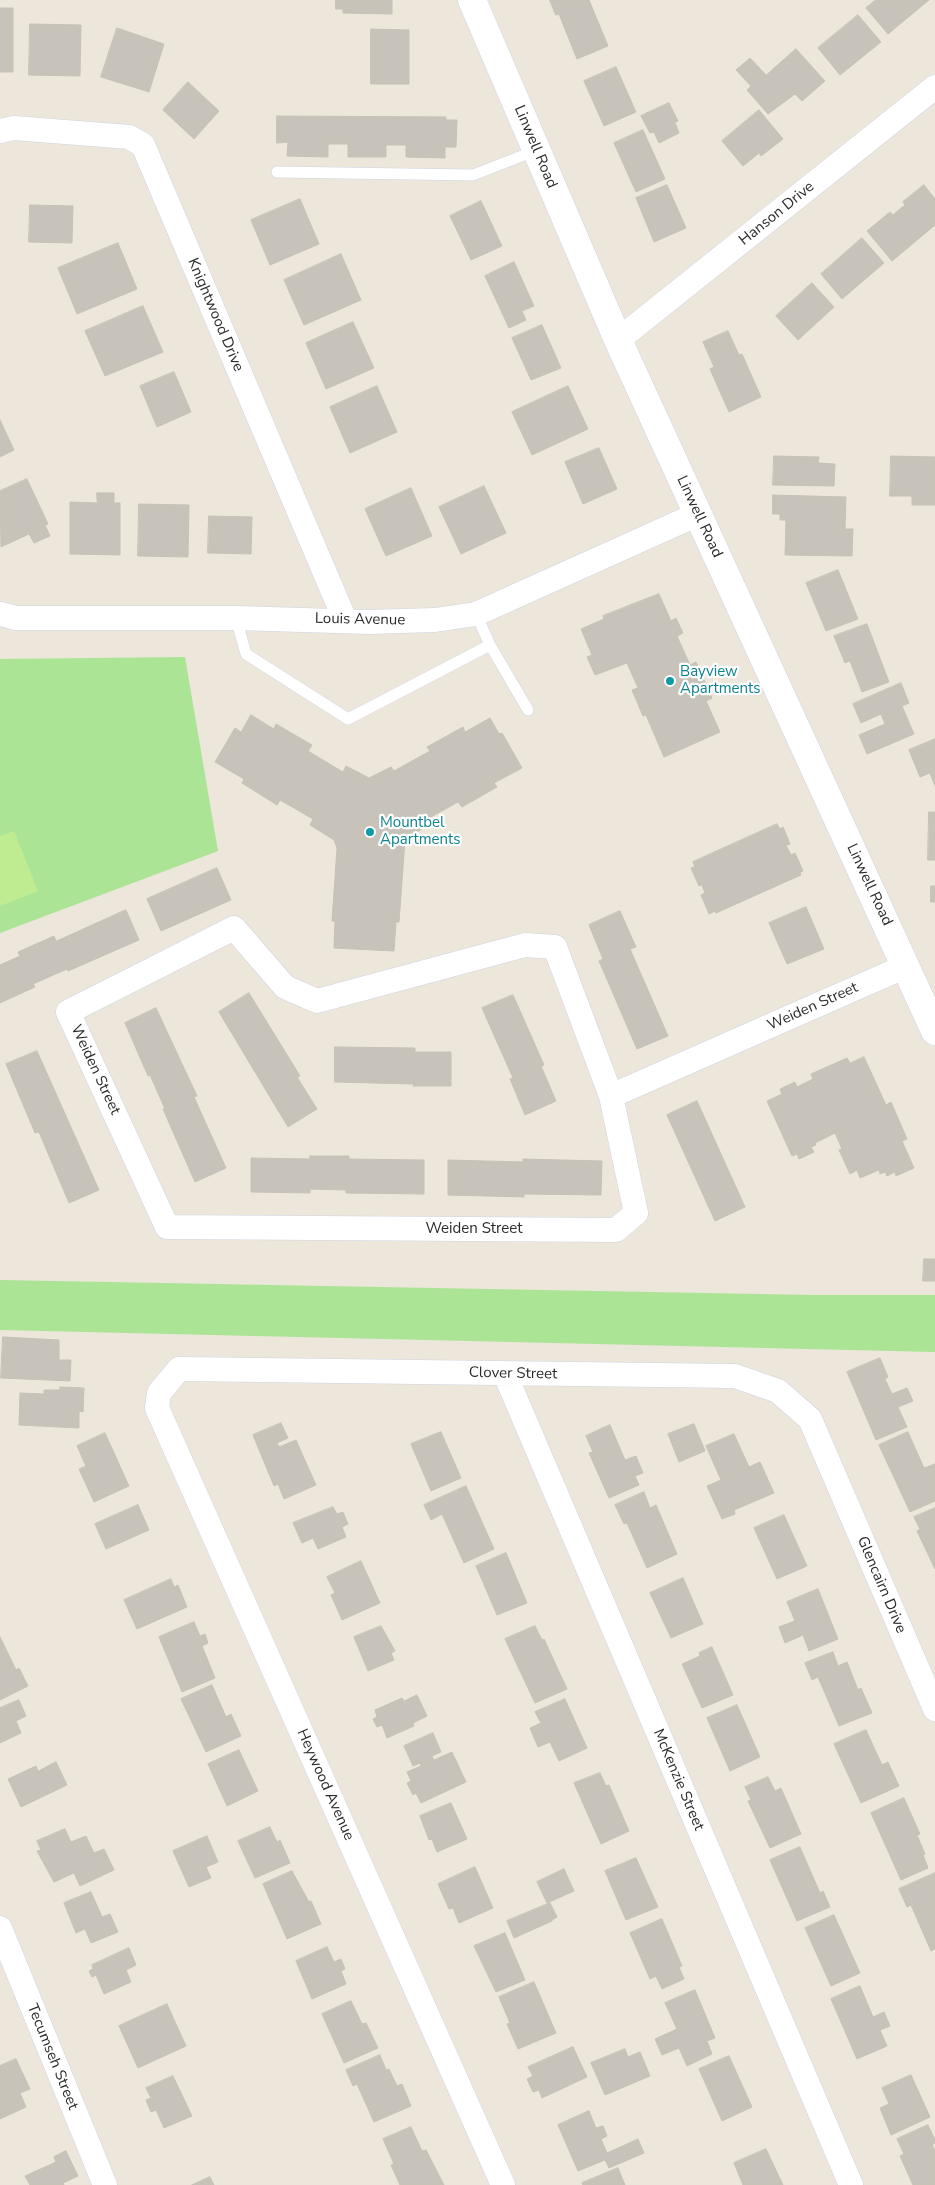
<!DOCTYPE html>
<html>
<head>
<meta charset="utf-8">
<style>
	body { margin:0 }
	canvas { display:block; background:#ece6db }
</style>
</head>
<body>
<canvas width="935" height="2185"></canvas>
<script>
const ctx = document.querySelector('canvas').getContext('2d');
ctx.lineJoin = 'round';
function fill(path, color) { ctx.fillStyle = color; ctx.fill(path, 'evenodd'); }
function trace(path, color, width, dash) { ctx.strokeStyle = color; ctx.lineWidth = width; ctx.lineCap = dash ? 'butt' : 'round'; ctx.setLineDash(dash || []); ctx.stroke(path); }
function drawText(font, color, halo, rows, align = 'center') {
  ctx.font = font + ' "Nunito Sans",sans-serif'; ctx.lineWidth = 4.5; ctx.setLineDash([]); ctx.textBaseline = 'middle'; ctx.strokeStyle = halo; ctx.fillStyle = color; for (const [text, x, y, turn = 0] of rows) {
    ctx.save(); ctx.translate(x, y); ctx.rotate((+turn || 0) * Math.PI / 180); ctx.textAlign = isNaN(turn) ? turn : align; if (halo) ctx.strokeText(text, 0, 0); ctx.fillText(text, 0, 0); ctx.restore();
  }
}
fill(new Path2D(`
	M185,657L218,851L0,933V659Z
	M0,1280L814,1295H935V1352L0,1330Z`), '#ace496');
fill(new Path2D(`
	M14,831L38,891L0,906V836Z`), '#c0ec91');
const building = new Path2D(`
	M336,0H392V14L343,13V9H336Z
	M550,0H589L608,46L577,59L559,14L556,15Z
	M876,0H929L888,34L866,8Z
	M0,8H13V72H0Z
	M858,15L881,42L840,75L818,48Z
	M30,24L81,25L80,76L29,75Z
	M117,28L164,44L149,92L101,77Z
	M371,29L409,30V84H371Z
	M796,49L825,81L802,101L795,94L768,114L747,90L751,86L736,70L750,58L766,75Z
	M616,67L636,112L604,126L584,81Z
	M188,82L219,111L194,139L163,110Z
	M669,103L678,121L675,122L679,133L659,143L654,132L650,133L641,116Z
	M759,110L783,139L761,156L759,153L743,166L722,141Z
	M277,116L446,117V120H457L456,147H445V158L406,157V145H386V157H348V144H328V157L287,156L288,142L277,143Z
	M643,130L665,179L636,192L614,143Z
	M667,185L686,228L654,242L636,198Z
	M924,185L935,199V225L892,261L867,231L890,212L893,215L905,205L903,202Z
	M300,199L319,244L270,265L251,220Z
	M481,201L502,246L471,260L450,216Z
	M30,205L73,206L72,243L29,242Z
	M862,238L884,263L842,299L821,274Z
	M118,243L137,289L77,314L58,268Z
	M341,254L361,300L304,325L284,280Z
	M514,262L534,306L522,311L526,320L509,328L485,276Z
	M812,283L834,307L798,340L776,316Z
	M143,306L163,352L105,376L85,331Z
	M353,322L374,368L326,389L306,343Z
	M542,325L561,368L531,380L512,338Z
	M728,331L739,355L742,354L761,397L729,412L710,369L714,367L703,342Z
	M174,372L191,412L157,427L140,386Z
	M377,386L397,432L350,453L330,407Z
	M568,386L588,429L532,455L512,412Z
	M0,420L14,450L0,457Z
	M599,448L617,489L583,504L565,462Z
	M774,456L819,457L818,463L835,464L834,486L773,485Z
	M891,456L935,457V505H912V496H890Z
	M27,479L48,524L45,525L50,536L34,543L29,534L1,547L0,491Z
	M484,486L506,533L461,554L439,507Z
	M411,488L432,536L386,556L365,509Z
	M97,493H114V503H120V555L70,554V502L97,503Z
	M773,495L846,497L845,529H853L852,556L785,555L786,520H780V514H773Z
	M139,504L189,505L188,557L138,556Z
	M209,516L252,517L251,554L208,553Z
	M838,570L858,619L826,631L806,583Z
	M659,594L671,621L676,618L683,633L677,636L690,665L696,662L712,698L706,701L720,732L664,757L646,715L643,716L632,690L638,688L627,663L595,675L587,657L592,655L581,629L604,619L603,616Z
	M867,624L889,682L862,692L850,661L845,663L834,636Z
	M901,683L909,703L902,706L914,734L867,754L859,735L885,724L881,714L861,723L853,704Z
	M251,715L274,729L276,724L312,745L308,751L343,772L346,766L369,778L391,767L394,771L430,751L427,747L463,727L465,732L490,718L499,734L502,733L522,768L494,783L497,787L462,807L458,802L422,822L425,827L405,840L399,922H396L394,951L334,948L335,921H332L337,848L334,840L310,825L313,819L280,800L277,805L242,783L244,779L215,762L235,728L241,732Z
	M935,739V786L930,773L920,777L909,750Z
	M929,812H935V860H928Z
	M777,824L780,829L783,827L790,844L786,845L791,855L795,853L803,871L800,872L801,875L716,913L715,911L709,914L701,895L705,893L702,885L699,886L691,868L695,867L693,862Z
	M217,868L231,900L161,931L147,899Z
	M931,886H935V902H931Z
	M806,907L824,949L787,964L769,923Z
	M126,910L139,940L68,971L67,969L33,984L35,987L0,1003V965L20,956L18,952L54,936L56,941Z
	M620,911L636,947L630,949L668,1036L637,1049L599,961L603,959L589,925Z
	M249,993L300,1076L297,1077L317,1109L288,1127L219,1012Z
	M513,995L544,1065L541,1066L556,1101L525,1115L510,1079L513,1078L482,1008Z
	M156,1008L197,1096L194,1097L226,1168L195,1182L163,1109H165L150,1075L148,1076L125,1023Z
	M335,1047L415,1048V1052H451V1086H413L414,1084L335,1082Z
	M37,1051L99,1190L69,1203L39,1132L35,1133L6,1064Z
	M864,1057L886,1105L891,1102L907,1139L902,1141L914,1168L896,1176L895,1172L887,1176L885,1172L880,1174L879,1170L860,1178L857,1170L850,1174L839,1150L842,1149L835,1133L815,1143L816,1145L811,1147L814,1152L799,1159L797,1154L792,1156L767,1101L782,1094L780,1089L795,1082L797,1087L813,1079L811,1074L847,1058L850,1063Z
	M697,1101L745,1207L715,1221L667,1115Z
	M310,1156H349V1159L424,1160V1194L346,1193V1190L310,1189V1193L251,1192V1158L310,1159Z
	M523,1159L602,1161L601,1195L524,1194V1197L448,1195V1160L523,1162Z
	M924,1259H935V1281H923Z
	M3,1337L59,1340V1360H71L70,1381L1,1378Z
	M880,1358L888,1377L885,1379L892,1394L907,1388L913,1401L898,1407L907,1427L876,1440L847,1372Z
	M60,1387L84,1388L83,1412L79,1411V1428L19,1425L20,1393L44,1394V1390H60Z
	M281,1423L288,1438L277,1443L279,1447L296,1440L316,1485L284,1499L278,1484L274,1486L253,1435Z
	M694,1424L705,1451L679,1462L668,1434Z
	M610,1425L625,1460L636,1456L643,1473L635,1476L639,1485L609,1498L589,1453L593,1452L586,1436Z
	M441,1432L461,1478L431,1491L411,1444Z
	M908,1432L924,1468L935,1464V1501L910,1512L879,1445Z
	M105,1433L129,1486L94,1502L79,1469L86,1466L77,1446Z
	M734,1434L749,1467L760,1462L774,1493L734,1510L735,1514L722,1519L707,1486L721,1480L706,1446Z
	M466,1486L494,1549L464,1563L442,1514L431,1520L424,1505Z
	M644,1492L650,1508L656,1505L677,1554L647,1568L627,1523L624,1524L615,1505Z
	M138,1505L149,1530L106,1549L95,1524Z
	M333,1507L337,1514L343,1512L348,1524L342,1527L346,1537L318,1549L313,1538L302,1543L293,1523Z
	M935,1508V1569L917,1531L920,1529L914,1517Z
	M784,1515L807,1566L777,1579L754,1528Z
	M506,1553L527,1603L497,1615L476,1566Z
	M361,1561L380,1603L342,1620L331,1595L335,1593L327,1577Z
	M683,1578L703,1624L671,1638L650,1593Z
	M171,1579L174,1587L178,1585L187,1607L137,1629L124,1600Z
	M818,1589L838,1639L809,1651L803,1635L785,1643L779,1627L795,1621L787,1602Z
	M194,1622L200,1636L205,1634L208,1643L202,1646L215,1678L182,1692L159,1637Z
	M381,1626L395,1651L391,1653L394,1660L368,1671L354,1637Z
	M535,1626L542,1640L544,1639L567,1689L535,1703L505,1639Z
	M0,1637L16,1670L19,1668L28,1686L0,1700Z
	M712,1647L733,1695L702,1708L682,1664L700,1656L699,1653Z
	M833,1652L838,1666L847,1662L858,1690L861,1688L872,1713L839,1726L818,1677L812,1680L805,1663Z
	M212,1685L226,1717L231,1714L241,1736L206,1752L181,1699Z
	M417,1695L427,1716L413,1723L414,1726L387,1738L382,1725L377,1727L373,1719L377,1717L375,1710L402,1698L404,1701Z
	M565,1699L587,1748L559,1761L550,1742L538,1747L530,1728L541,1723L535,1712Z
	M19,1700L26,1716L16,1721L21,1733L0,1743V1708Z
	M737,1705L760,1757L730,1771L707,1718Z
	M866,1730L882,1765L888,1762L899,1786L861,1803L834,1744Z
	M433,1733L441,1752L432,1756L434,1760L452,1752L466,1782L421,1803L416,1793L413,1795L407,1783L411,1781L407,1772L421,1766L420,1763L413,1766L404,1746Z
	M239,1750L258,1791L227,1806L208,1764Z
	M56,1762L67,1785L21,1807L8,1779L36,1766L38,1771Z
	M600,1773L606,1786L609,1785L629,1831L601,1844L574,1783Z
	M768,1777L775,1791L781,1788L801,1834L770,1848L748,1801L751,1800L745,1787Z
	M904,1798L920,1834L917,1835L925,1854L923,1855L928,1868L901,1880L871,1813Z
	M451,1803L467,1839L437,1852L432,1839L429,1840L420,1816Z
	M270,1827L277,1842L280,1840L290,1863L255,1878L238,1841Z
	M65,1829L71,1842L86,1836L94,1853L104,1849L114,1870L80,1886L74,1873L54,1882L37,1851L41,1850L37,1841Z
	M207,1836L218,1862L206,1867L211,1878L189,1887L173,1851Z
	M800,1847L820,1893L823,1891L830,1907L797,1921L770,1860Z
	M636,1858L658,1907L626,1920L605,1871Z
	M475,1867L493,1908L459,1923L453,1908L449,1909L438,1884Z
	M564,1869L574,1891L547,1903L537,1882Z
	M292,1871L309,1902L311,1901L321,1924L287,1939L263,1884Z
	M935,1873V1949L931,1951L911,1905L907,1907L899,1889Z
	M91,1892L102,1917L110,1914L118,1932L91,1943L85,1929L76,1933L64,1903Z
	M550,1903L557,1917L552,1920V1921L514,1938L507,1921Z
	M834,1915L860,1973L831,1986L805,1928Z
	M662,1919L682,1966L679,1967L684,1979L662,1989L656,1976L650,1979L630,1933Z
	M505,1933L525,1980L496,1992L474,1946Z
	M327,1947L334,1962L341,1959L345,1969L341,1971L346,1984L312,1999L296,1961Z
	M129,1948L136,1965L126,1970L131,1982L104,1994L96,1975L92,1977L89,1971L93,1969L92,1965Z
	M534,1982L556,2033L518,2049L507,2024L510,2023L499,1997Z
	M860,1986L873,2017L884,2012L890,2026L880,2030L887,2046L857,2059L831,1999Z
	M695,1990L715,2038L707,2041L712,2054L687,2066L679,2048L662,2055L655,2039L677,2029L665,2003Z
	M351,2001L362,2024L366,2023L378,2048L344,2063L322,2014Z
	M167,2004L186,2046L138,2068L119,2026Z
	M573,2047L587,2077L542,2098L539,2090L533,2092L527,2079L533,2076L528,2067Z
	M625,2049L628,2057L640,2052L650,2076L605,2095L591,2063Z
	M380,2055L386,2070L389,2069L397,2086L402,2084L411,2106L374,2122L357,2084L353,2086L346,2070Z
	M729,2056L752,2107L722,2121L699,2069Z
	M16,2059L30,2089L20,2093L26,2107L0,2119V2066Z
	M911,2075L930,2117L891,2135L880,2108L889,2104L882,2088Z
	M173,2076L192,2116L164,2128L156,2110L151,2112L146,2100L151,2098L146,2088Z
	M589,2111L596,2128L603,2126L607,2136L601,2139L607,2153L638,2139L644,2153L609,2168L605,2160L578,2171L558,2125Z
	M928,2125L935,2140V2143L932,2145L935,2151V2185H913L900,2156L904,2154L897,2139Z
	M411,2127L422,2151L426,2150L444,2185H400L391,2165L394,2164L383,2139Z
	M766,2149L783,2185H743L734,2163Z
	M66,2151L78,2176L63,2183L64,2185H30L25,2176L56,2162L54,2157Z
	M618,2168L625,2185H583L582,2183Z
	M210,2177L214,2185H192Z`);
fill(building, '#c7c3bb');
trace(building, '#c7c2b5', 1);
const lane = new Path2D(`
	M277,172L473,175L537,150
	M476,614L490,645L528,710
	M236,618L246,654L348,719L490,645`);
const street = new Path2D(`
	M0,131L14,128L129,137L143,145L345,620
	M618,340L935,87
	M0,614L16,618H236L369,622L435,620L476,614L698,514
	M234,928L285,987L317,1001L525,945L555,947L611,1096L636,1213L616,1230L167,1227L68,1012Z
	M611,1096L906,966
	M505,1374L851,2185
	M0,1928L105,2185
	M503,2185L157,1408L159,1393L179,1369L735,1376L778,1391L810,1419L935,1709`);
const secondary = new Path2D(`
	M472,0L618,340L935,1031`);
trace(lane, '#d0d3e3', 12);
trace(street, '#d0d3e3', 25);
trace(secondary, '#d0d3e3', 29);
trace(lane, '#fff', 11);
trace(street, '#fff', 24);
trace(secondary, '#fff', 28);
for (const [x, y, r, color] of [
	[670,681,5,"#0f9aa8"],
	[370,832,5,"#0f9aa8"]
]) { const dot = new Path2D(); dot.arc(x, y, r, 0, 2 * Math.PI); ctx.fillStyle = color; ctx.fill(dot); trace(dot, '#fff', 2); }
drawText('15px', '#2a2a2a', '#fff', [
	["Linwell Road",535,147,67],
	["Hanson Drive",777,214,-39],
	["Knightwood Drive",215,315,67],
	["Linwell Road",699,517,65],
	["Louis Avenue",360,620,1],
	["Linwell Road",869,885,65],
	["Weiden Street",813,1007,-24],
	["Weiden Street",95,1070,65],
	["Weiden Street",474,1229],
	["Clover Street",513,1374,1],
	["Glencairn Drive",881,1585,67],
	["McKenzie Street",678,1780,67],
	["Heywood Avenue",325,1785,66],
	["Tecumseh Street",52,2057,68]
]);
drawText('15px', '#0d838f', '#fff', [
	["Bayview",680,672],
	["Apartments",680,689],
	["Mountbel",380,823],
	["Apartments",380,840]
], 'left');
</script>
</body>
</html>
